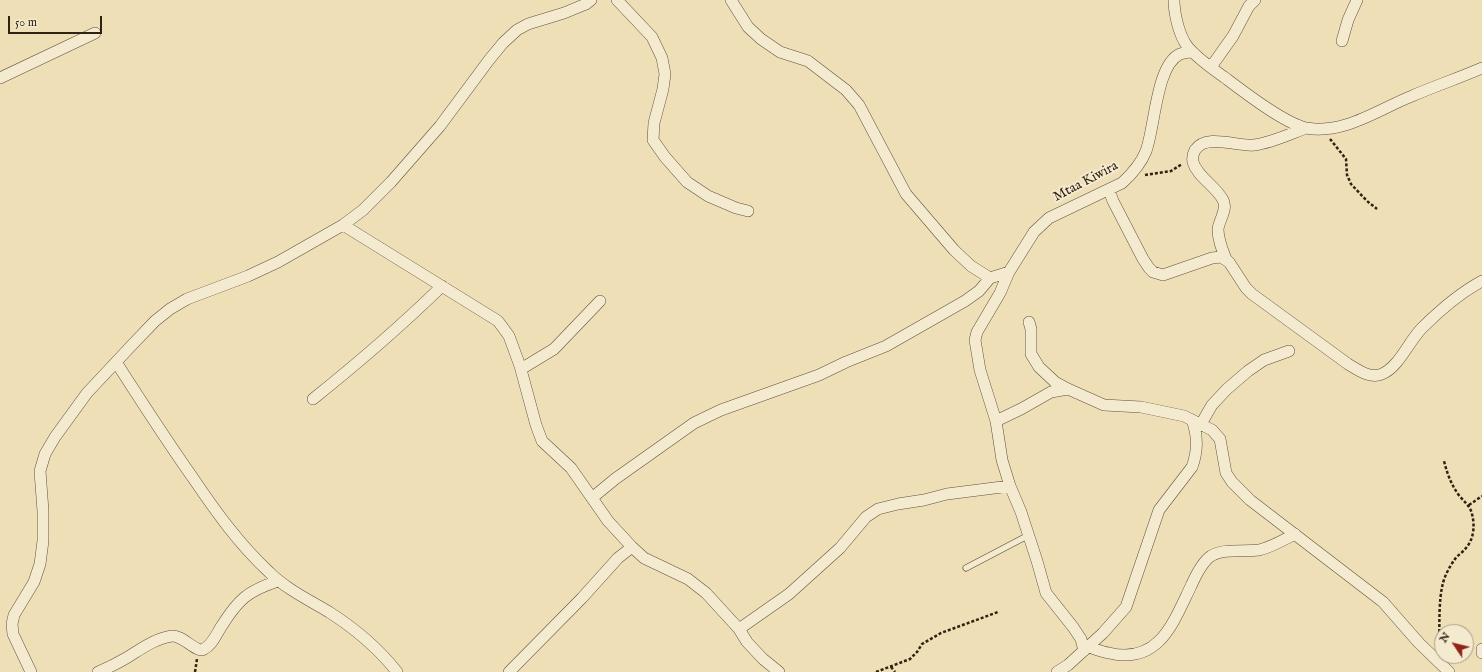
<!DOCTYPE html>
<html>
<head>
<meta charset="utf-8">
<style>
	body { margin:0 }
	#map { position:relative; width:1482px; height:672px; overflow:hidden; background:#eedfb7; font-family:"IM FELL English",serif }
	canvas { display:block }
	.north { position:absolute; left:1434px; top:624px; width:40px; height:40px; box-sizing:border-box; background:#f4ead0; border:1px solid #a59a84; border-radius:50%; rotate:305deg; font-size:11px; font-weight:700; line-height:16px; text-align:center; color:#2f2211 }
	.north::after { content:''; display:block; margin:auto; width:14px; height:18px; background:#8f2418; clip-path:polygon(50% 0,100% 100%,50% 72%,0 100%) }
	.scale { position:absolute; left:8px; top:16px; width:94px; height:18px; box-sizing:border-box; border:2px solid #2f2211; border-top:0; padding-left:5px; font-size:12px; line-height:14px; white-space:nowrap; color:#2f2211; -webkit-text-stroke:3px #f4ead0; paint-order:stroke }
</style>
</head>
<body>
<div id="map">
<canvas width="1482" height="672"></canvas>
<div class="north">N</div>
<div class="scale">50 m</div>
</div>
<script>
const ctx = document.querySelector('canvas').getContext('2d');
ctx.lineJoin = 'round';
function trace(path, color, width, dash) { ctx.strokeStyle = color; ctx.lineWidth = width; ctx.lineCap = dash ? 'butt' : 'round'; ctx.setLineDash(dash || []); ctx.stroke(path); }
function drawText(font, color, halo, rows, align = 'center') {
  ctx.font = font + ' "IM FELL English",serif'; ctx.lineWidth = 4; ctx.setLineDash([]); ctx.textBaseline = 'middle'; ctx.strokeStyle = halo; ctx.fillStyle = color; for (const [text, x, y, turn = 0] of rows) {
    ctx.save(); ctx.translate(x, y); ctx.rotate((+turn || 0) * Math.PI / 180); ctx.textAlign = isNaN(turn) ? turn : align; if (halo) ctx.strokeText(text, 0, 0); ctx.fillText(text, 0, 0); ctx.restore();
  }
}
const service = new Path2D(`
	M966,568L1029,535`);
const minor = new Path2D(`
	M617,0L652,37L662,58L665,74L663,89L654,123L653,140L665,157L687,182L708,196L736,208L748,211
	M731,0L748,27L761,39L780,52L808,61L846,90L859,105L906,194L954,250L971,266L990,278L1009,272
	M1174,0C1174,12 1178,30 1184,41C1189,52 1214,70 1224,77C1244,92 1284,123 1306,128C1344,135 1379,109 1412,96C1435,86 1459,78 1482,68
	M1342,41L1348,20L1357,0
	M1211,67L1233,36L1249,6L1255,0
	M0,78L95,33
	M1109,190L1113,201L1143,259L1149,268L1153,272L1163,275L1212,258L1221,257L1229,262L1246,288L1252,294L1348,364C1358,370 1370,379 1382,374C1399,367 1409,341 1422,328C1440,310 1460,293 1482,281
	M343,225L498,321L509,336L520,366L536,425L542,441L571,468L608,521L632,547L644,558L688,579L706,593L739,629L747,642L763,659L779,672
	M1226,259C1222,249 1218,240 1218,229C1219,220 1228,209 1223,200C1216,186 1197,177 1193,162C1192,158 1193,154 1195,150C1207,133 1237,147 1254,145C1271,143 1290,134 1306,128
	M1029,322L1031,329V354L1039,367L1055,382L1068,389L1104,405L1141,407L1184,416L1212,430L1220,439L1226,473L1232,482L1250,500L1383,602L1419,643L1449,672
	M116,362C141,401 166,440 193,478C216,512 239,544 269,572C286,589 309,600 329,612C354,628 379,649 397,672
	M521,369L554,349L600,301
	M313,399C358,363 401,326 442,286
	M996,421L1021,409L1051,392L1068,389
	M1201,424L1212,405L1227,389L1248,371L1264,360L1289,351
	M592,498L615,479L694,423L721,410L819,375L846,362L886,346L965,301L979,291L990,278
	M739,629L789,594L840,548L866,517L878,509L898,504L924,500L947,494L1010,486
	M1089,647C1095,649 1102,652 1109,653C1159,665 1173,623 1191,586C1195,577 1202,562 1211,556C1224,548 1244,552 1259,550C1272,547 1283,540 1295,534
	M1482,649V653
	M1084,651L1081,639L1073,627L1046,593L1037,561L1021,512L1010,486L1002,460L996,421L980,370L975,340L977,332L1000,293L1009,272L1034,232L1049,218L1122,183C1133,173 1141,164 1146,151C1155,127 1156,65 1180,54C1183,53 1189,52 1192,52
	M31,672L13,634L12,624L14,615L34,582L40,564L43,541V511L40,471L45,454L55,437L87,393L132,345L155,321L170,309L187,299L248,276L278,262L343,225L363,210L391,182L440,126L489,60L503,43L517,30L528,24L564,13L586,4L591,0
	M98,672C108,668 118,663 128,657C141,649 156,638 172,636C183,635 197,654 204,649C212,645 216,635 221,627C238,600 247,591 278,581
	M509,672L582,598L618,558L632,547
	M1057,672L1068,665L1103,633L1126,607L1159,510L1192,467C1198,451 1198,436 1192,420`);
trace(service, '#5f513a', 7);
trace(minor, '#5f513a', 12);
trace(new Path2D(`
	M1330,139L1346,159L1347,175L1351,184L1367,201L1377,209
	M1145,175L1171,171L1182,164
	M1469,505L1482,496
	M1439,647C1440,627 1438,602 1443,583C1445,575 1450,566 1455,559C1458,555 1463,552 1466,548C1474,539 1475,525 1472,514C1470,505 1463,501 1458,494C1451,484 1447,473 1444,461
	M891,667L895,672
	M195,672L197,659
	M876,672L910,659L917,652L922,644L941,633L998,612`), '#2f2211', 2.5, [3, 2]);
trace(service, '#f4ead0', 5.5);
trace(minor, '#f4ead0', 11);
drawText('14px', '#2f2211', '#f4ead0', [
	["Mtaa Kiwira",1086,182,-28]
]);
</script>
</body>
</html>
